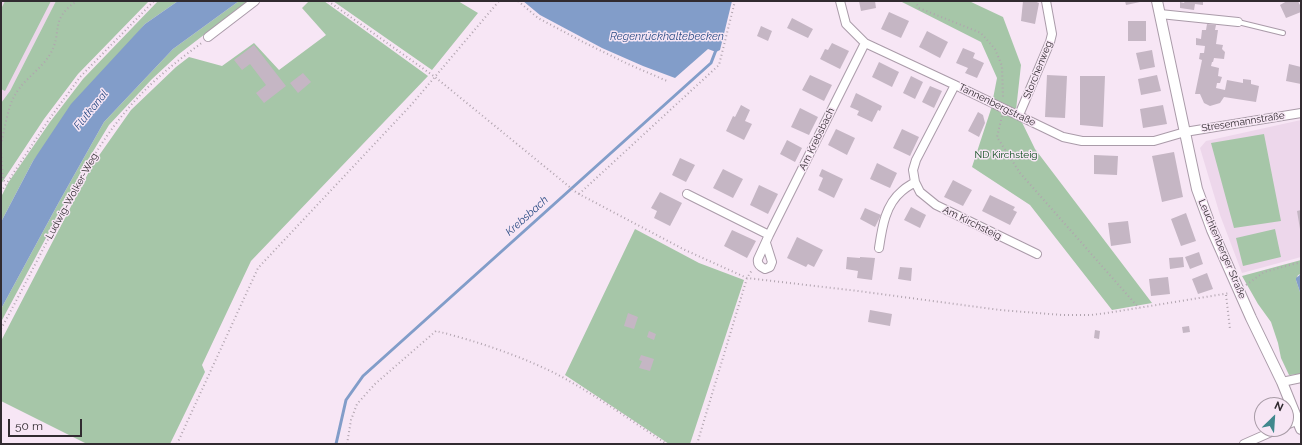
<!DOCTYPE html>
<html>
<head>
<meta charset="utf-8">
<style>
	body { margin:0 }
	#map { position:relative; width:1302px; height:445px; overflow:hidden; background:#f7e6f5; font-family:Raleway,sans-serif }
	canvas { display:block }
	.frame { position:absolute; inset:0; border:2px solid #312b30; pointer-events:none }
	.north { position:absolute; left:1254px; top:397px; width:40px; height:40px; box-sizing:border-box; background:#f7e6f5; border:1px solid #a89ba6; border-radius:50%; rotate:25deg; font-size:11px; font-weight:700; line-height:16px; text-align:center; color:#312b30 }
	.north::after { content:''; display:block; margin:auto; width:14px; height:18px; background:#40888d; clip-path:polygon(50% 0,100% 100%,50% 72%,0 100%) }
	.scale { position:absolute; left:8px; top:419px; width:74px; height:18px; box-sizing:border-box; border:2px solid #312b30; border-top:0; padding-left:5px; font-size:12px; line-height:14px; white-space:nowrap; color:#312b30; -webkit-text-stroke:3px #f7e6f5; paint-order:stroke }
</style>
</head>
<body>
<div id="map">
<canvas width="1302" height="445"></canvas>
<div class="frame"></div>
<div class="north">N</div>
<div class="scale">50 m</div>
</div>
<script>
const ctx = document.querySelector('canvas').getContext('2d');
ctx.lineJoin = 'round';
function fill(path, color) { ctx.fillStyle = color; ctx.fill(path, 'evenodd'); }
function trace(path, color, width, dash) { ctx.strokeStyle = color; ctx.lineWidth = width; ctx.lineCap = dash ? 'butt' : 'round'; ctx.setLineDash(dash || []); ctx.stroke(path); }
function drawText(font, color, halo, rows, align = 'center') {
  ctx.font = font + ' Raleway,sans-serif'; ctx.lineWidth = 3; ctx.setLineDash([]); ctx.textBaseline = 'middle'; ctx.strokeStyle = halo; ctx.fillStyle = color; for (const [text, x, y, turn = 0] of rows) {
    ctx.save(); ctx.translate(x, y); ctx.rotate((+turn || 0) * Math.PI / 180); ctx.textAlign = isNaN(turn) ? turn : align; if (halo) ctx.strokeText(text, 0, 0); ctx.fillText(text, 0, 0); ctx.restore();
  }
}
fill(new Path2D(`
	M1,1H56L10,91L1,103Z
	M1301,120V257L1242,273L1220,215L1200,148L1206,141Z`), '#edd7eb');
fill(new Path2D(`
	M5,1H51L5,91L1,89V9Z
	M56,1H149L78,74L44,119L1,184V103L10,91Z
	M158,1H178L145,24L33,161L1,222V197L8,183L50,122L83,79Z
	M239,1H248L179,54L152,79L109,125L86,163L1,322V309L59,202L104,122L173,49Z
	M309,1H324L428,76L251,261L202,365L205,372L170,444H87L1,401V341L93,164L131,110L176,67L189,57L222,66L254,43L279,70L326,35L302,8Z
	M333,1H458L478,13L432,70Z
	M900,1H969L1003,17L1021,65L1016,110L1035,149L1152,303L1112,310L1030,205L972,167L991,109L997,78L981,42Z
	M1264,134L1281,221L1234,228L1211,143Z
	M635,229L699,263L744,280L690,444H669L565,375Z
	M1275,229L1281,257L1243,266L1236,238Z
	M1301,260V274L1298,275L1296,280L1301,295V374L1289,375L1281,358L1278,343L1271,322L1258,304L1242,276Z`), '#a6c6a8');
fill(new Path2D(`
	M178,1H239L173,49L104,122L59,202L1,309V222L33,161L71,104L145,24Z
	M523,1H732L720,50L716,52L708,49L675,78L643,66L602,48L540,15Z
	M1301,274V295L1296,280V278Z`), '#829dc9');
trace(new Path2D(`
	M336,444L346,400L363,376L711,63L716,50`), '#829dc9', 3);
fill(new Path2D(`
	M859,1H875L876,8L861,11Z
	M1023,1H1034L1039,3L1035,24L1021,21Z
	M1125,1H1140V2L1126,5Z
	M1185,1H1203V5L1195,4L1194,10L1180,8V2L1184,3Z
	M1287,1H1298L1301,7V12L1286,18L1280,5Z
	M889,12L909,21L901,38L881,29Z
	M792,18L813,29L808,38L787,28Z
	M1128,21H1146V41H1128Z
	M1207,24L1216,25L1215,30H1218L1216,44L1223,45L1222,49L1225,52L1224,59L1214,58L1213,62H1212L1211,66L1219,68L1218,76L1222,77L1220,83H1217L1216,88L1225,90L1227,80L1243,83V79L1251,80V84L1259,86L1256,102L1224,97L1220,103L1210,106L1204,103L1200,94H1195L1202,60L1199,59L1200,53H1204L1205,46L1196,45V38L1201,39L1202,30H1206Z
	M761,26L772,31L768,41L757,36Z
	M927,31L948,42L940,58L919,47Z
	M832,43L849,51L840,69L820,59L825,49L828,50Z
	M254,45L286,86L264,103L256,93L266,85L250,64L242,70L234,60Z
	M963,48L975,53L973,58L984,63L977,78L965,73L968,68L956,63Z
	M1152,50L1155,67L1140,70L1136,53Z
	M879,62L899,72L892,87L872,77Z
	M1289,64L1301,67V84L1286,81Z
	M303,73L311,82L298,93L290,83Z
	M810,75L832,85L824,101L802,90Z
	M1047,75L1067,76L1065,118L1045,117Z
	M1157,75L1161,91L1141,95L1138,79Z
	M911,76L923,82L915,99L903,93Z
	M1080,76H1105L1103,127L1080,125Z
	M930,86L942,91L934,108L922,102Z
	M856,93L882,106L880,111L878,110L872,122L857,115L859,111L850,107Z
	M741,105L750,110L745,121L752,124L744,140L726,131L733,116L735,117Z
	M1163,105L1167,124L1143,128L1140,109Z
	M800,108L818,117L809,135L791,127Z
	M978,112L983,115L985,123L979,137L968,131Z
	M836,129L855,138L847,155L828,145Z
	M902,129L919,137L910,156L893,148Z
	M787,140L802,148L795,162L780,154Z
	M1174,152L1183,197L1162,202L1152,156Z
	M1094,155L1118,156L1117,175L1094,174Z
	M680,158L695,165L686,182L672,175Z
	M877,163L897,173L890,188L870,179Z
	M723,169L743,179L733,198L713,188Z
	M822,169L843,179L834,198L818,190L823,178L819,176Z
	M953,180L972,190L963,206L944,197Z
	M759,185L778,194L768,214L750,205Z
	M660,192L682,203L670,226L654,218L657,211L651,208Z
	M990,195L1015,207L1013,210L1017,212L1010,225L982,211Z
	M911,207L926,215L920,228L904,220Z
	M865,208L881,215L875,227L860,219Z
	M1301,210V229H1300L1297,211Z
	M1186,213L1196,241L1181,246L1171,219Z
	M1128,221L1131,243L1111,246L1108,223Z
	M732,230L756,241L747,258L724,246Z
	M797,237L823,250L814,267L808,264L806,267L787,258Z
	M1199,252L1203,264L1190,269L1185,257Z
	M847,257L860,258V257L875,258L872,280L857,278L858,271L846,269Z
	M1183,257L1184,267L1170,269L1169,258Z
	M900,267L912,268L911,281L898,279Z
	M1207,273L1213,289L1198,294L1192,279Z
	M1168,277L1170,294L1151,296L1149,279Z
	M870,310L892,314L890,326L868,322Z
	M628,313L638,317L634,329L624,326Z
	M1189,326L1190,332L1183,333L1182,327Z
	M1095,330L1100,331L1099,339L1094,338Z
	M649,331L656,334L654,340L647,337Z
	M641,355L654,359L650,371L639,368L642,361L639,360Z`), '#c5b6c4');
const service = new Path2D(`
	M1238,22L1283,33`);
const minor = new Path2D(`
	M840,1L846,24L865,43L955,85L1063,137L1082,141H1154L1185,132L1301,113
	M1160,14L1238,22
	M208,37L255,1
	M1019,115L1050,42L1052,34L1046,1
	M915,182L920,192L936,205L1037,254
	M687,194L769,235
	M766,243L772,262L770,267L765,269C760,267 757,264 758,259L769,235L865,43
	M879,248C882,228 885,205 902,191C906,187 911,185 915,182L913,170L916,160L955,85
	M1282,382L1301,378
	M1286,425L1301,419
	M1244,444L1278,429`);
const tertiary = new Path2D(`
	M1157,1L1197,189L1212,230L1251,318L1282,382L1301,429`);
trace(service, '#aa9ba9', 6);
trace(minor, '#aa9ba9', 10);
trace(tertiary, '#aa9ba9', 12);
trace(new Path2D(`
	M328,1L435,77L577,193L685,250L747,278L858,291L1000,310L1062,315H1091L1107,313L1230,293
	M518,1L538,18L587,44L628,64L667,81
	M915,1L919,8L981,33L995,49L1002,66L1003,98
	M1002,116L997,137L1020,173L1139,308
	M1,145C4,131 8,106 15,95C23,80 40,70 49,56C64,33 48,20 77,1
	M1,149L3,180L6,182
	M1,192L48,121L80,77L154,1
	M579,194L719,65L735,1
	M1246,285L1264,272L1301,262
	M1226,295L1230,329
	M1,329C20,294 38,259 56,224C78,182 100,140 132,104C153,80 178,60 203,42
	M177,444L258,268L412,104L499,1
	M347,444L351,420L357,404L375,384L436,331C477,341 527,358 564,378C600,398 633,422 667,444
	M697,444L747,278L752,270`), '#b1a4af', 2, [1, 3]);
trace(service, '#fff', 4);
trace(minor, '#fff', 8);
trace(tertiary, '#fff', 10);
drawText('10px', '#312b30', '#f7e6f5', [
	["Storchenweg",1038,70,-68],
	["Tannenbergstraße",997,105,26],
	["Stresemannstraße",1243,122,-9],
	["Am Krebsbach",817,139,-64],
	["Ludwig-Wolker-Weg",72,196,-61],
	["Am Kirchsteig",972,223,26],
	["Leuchtenberger Straße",1222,249,67]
]);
drawText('10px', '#094b19', '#f7e6f5', [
	["ND Kirchsteig",1006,155]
]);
drawText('italic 11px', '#2c4d85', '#f7e6f5', [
	["Regenrückhaltebecken",667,37],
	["Flutkanal",91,110,-51],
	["Krebsbach",527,216,-42]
]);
</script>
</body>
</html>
